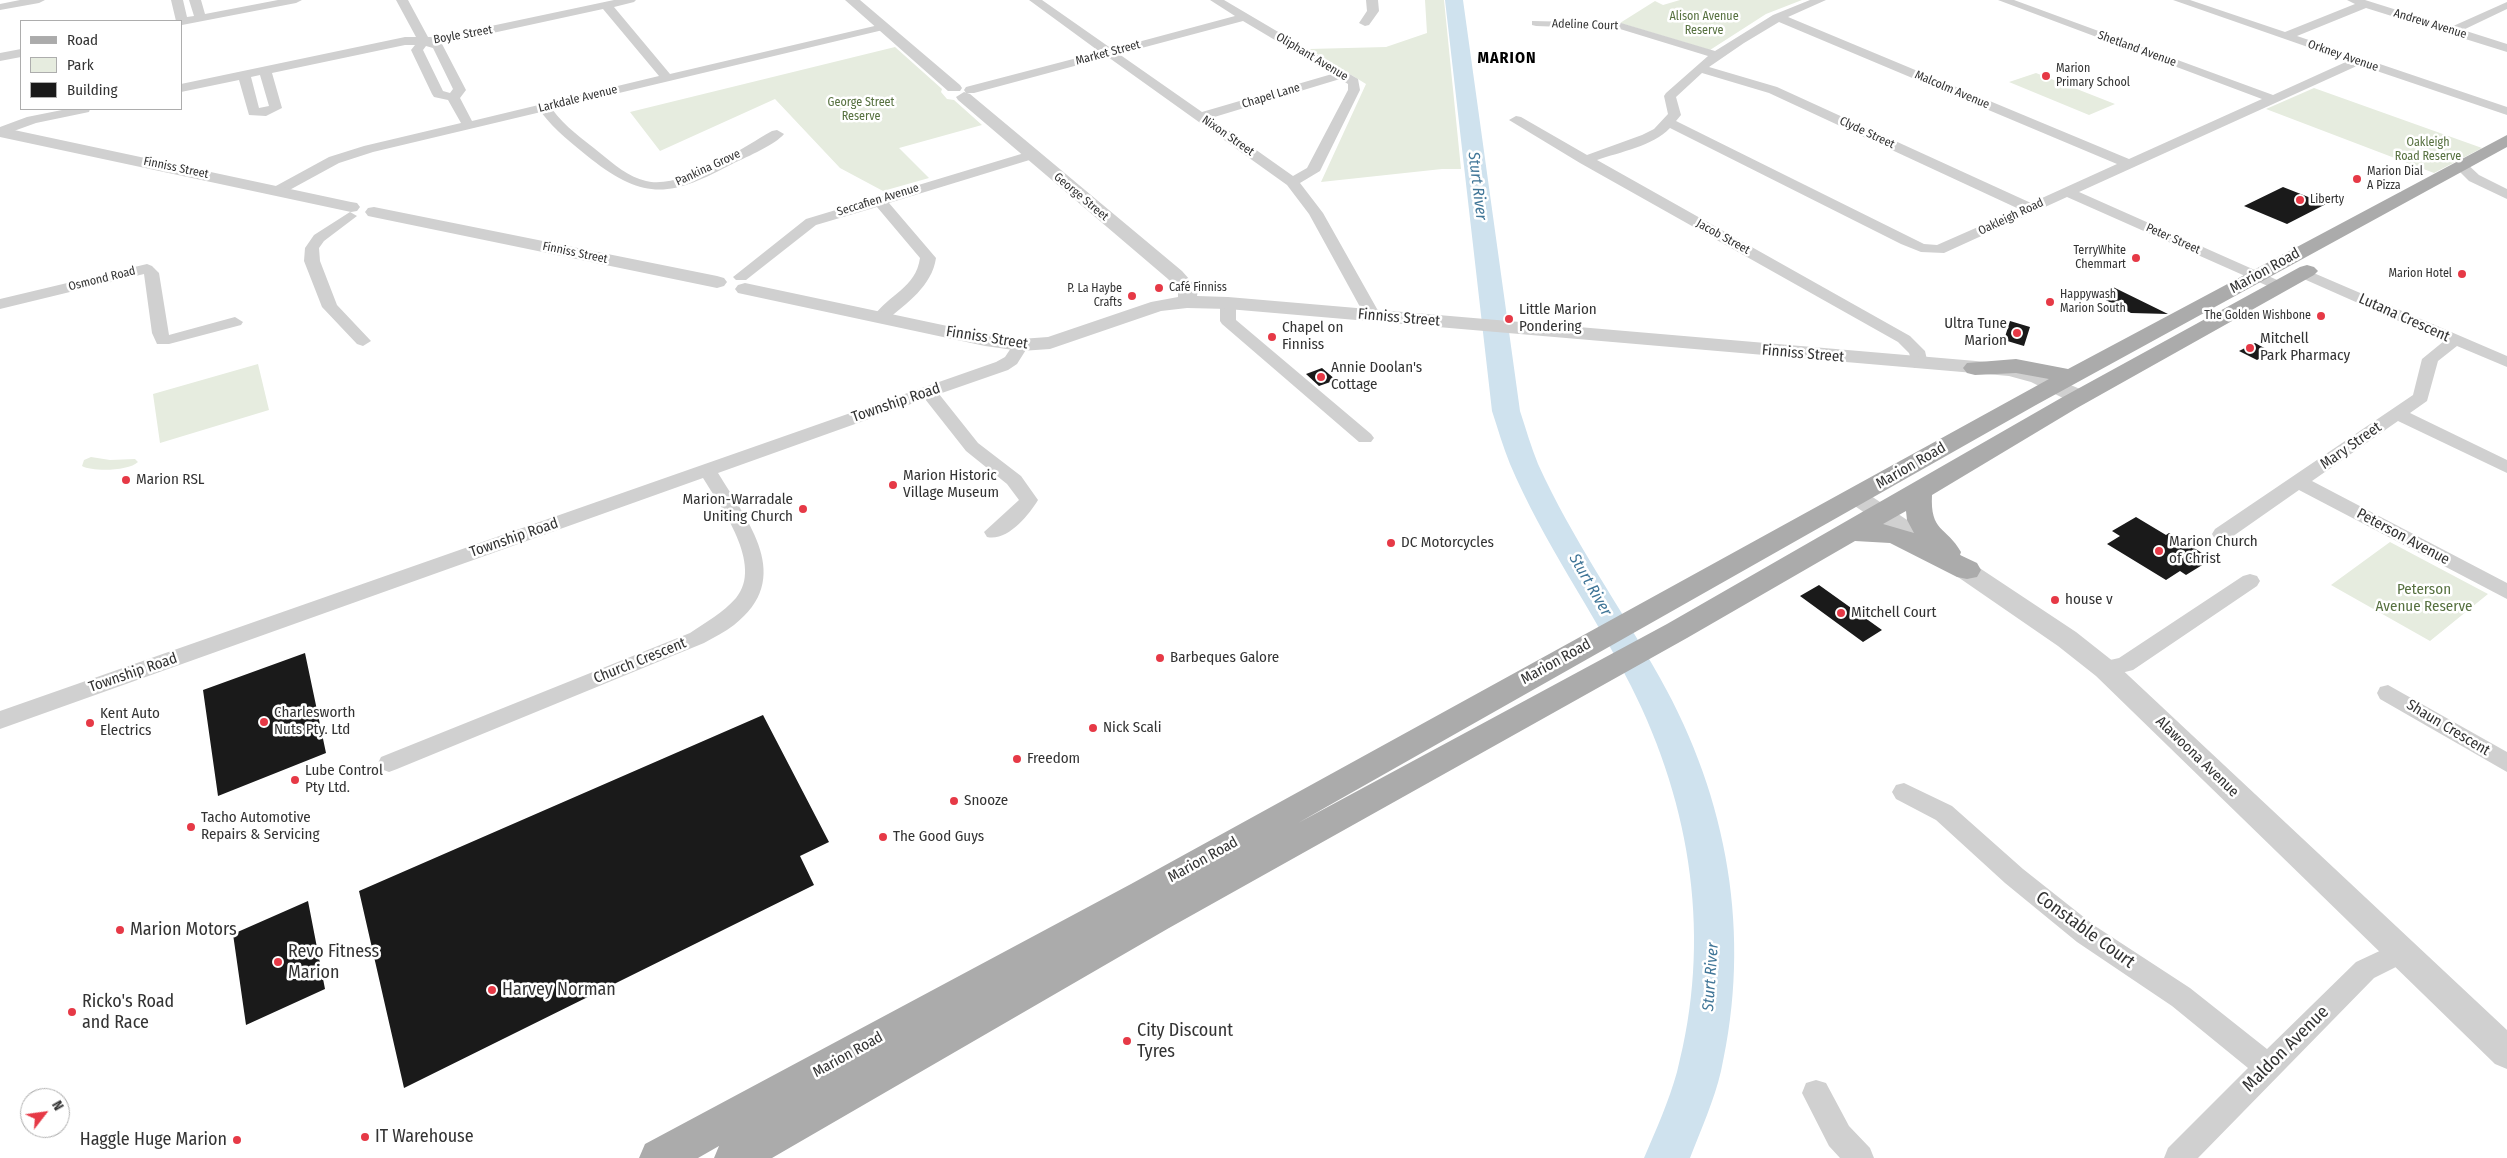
<!DOCTYPE html>
<html>
<head>
<meta charset="utf-8">
<style>
	body { margin:0 }
	#map { position:relative; width:2507px; height:1158px; overflow:hidden; background:#fff; font-family:"Fira Sans Condensed",sans-serif }
	canvas { display:block }
	.legend { position:absolute; left:20px; top:20px; width:162px; height:90px; box-sizing:border-box; background:#fff; border:1px solid #adadad; margin:0; padding:6px 9px; list-style:none; font-size:15px; color:#333 }
	.legend li { display:flex; align-items:center; gap:10px; height:25px }
	.legend b { width:25px; border:1px solid #adadad }
	.north { position:absolute; left:20px; top:1088px; width:50px; height:50px; box-sizing:border-box; background:#fff; border:1px solid #adadad; border-radius:50%; rotate:60deg; font-size:14px; font-weight:700; line-height:20px; text-align:center; color:#333 }
	.north::after { content:''; display:block; margin:auto; width:18px; height:22px; background:#e63946; clip-path:polygon(50% 0,100% 100%,50% 72%,0 100%) }
</style>
</head>
<body>
<div id="map">
<canvas width="2507" height="1158"></canvas>
<ul class="legend">
<li><b style="height:6px;background:#ababab"></b>Road</li>
<li><b style="height:14px;background:#e6ecdf"></b>Park</li>
<li><b style="height:14px;background:#1a1a1a"></b>Building</li>
</ul>
<div class="north">N</div>
</div>
<script>
const ctx = document.querySelector('canvas').getContext('2d');
ctx.lineJoin = 'round';
function fill(path, color) { ctx.fillStyle = color; ctx.fill(path, 'evenodd'); }
function trace(path, color, width, dash) { ctx.strokeStyle = color; ctx.lineWidth = width; ctx.lineCap = dash ? 'butt' : 'round'; ctx.setLineDash(dash || []); ctx.stroke(path); }
function drawText(font, color, halo, rows, align = 'center') {
  ctx.font = font + ' "Fira Sans Condensed",sans-serif'; ctx.lineWidth = 5; ctx.setLineDash([]); ctx.textBaseline = 'middle'; ctx.strokeStyle = halo; ctx.fillStyle = color; for (const [text, x, y, turn = 0] of rows) {
    ctx.save(); ctx.translate(x, y); ctx.rotate((+turn || 0) * Math.PI / 180); ctx.textAlign = isNaN(turn) ? turn : align; if (halo) ctx.strokeText(text, 0, 0); ctx.fillText(text, 0, 0); ctx.restore();
  }
}
fill(new Path2D(`
	M1425,0H1444L1461,169H1442L1321,182L1366,84L1309,49L1386,47L1427,33Z
	M1680,0H1802L1766,14L1710,50L1620,23L1655,1L1663,5Z
	M895,47L942,89L941,92L947,99L954,100L982,125L899,148L929,178L883,191L840,168L775,99L660,151L630,112Z
	M2036,73L2115,104L2089,115L2009,82Z
	M2314,88L2482,148L2434,173L2266,109Z
	M258,364L269,410L160,443L153,394Z
	M91,457L110,460L135,459L138,462C129,471 93,472 82,466L84,460Z
	M2390,542L2488,594L2430,641L2331,585Z`), '#e6ecdf');
fill(new Path2D(`
	M1445,0H1463L1520,411C1526,429 1531,447 1538,464C1572,539 1620,606 1660,678C1728,799 1752,935 1721,1071C1714,1101 1701,1129 1690,1158H1644C1656,1130 1669,1101 1677,1072C1712,940 1692,807 1631,686C1593,611 1543,542 1510,464C1503,447 1498,429 1492,411Z`), '#cfe2ee');
fill(new Path2D(`
	M2283,187L2326,204L2287,224L2244,206Z
	M2113,287L2168,314L2131,313L2096,295Z
	M2010,321L2030,327L2024,346L2004,340Z
	M2255,343L2272,352L2257,360L2239,351Z
	M1322,368L1336,380L1319,386L1306,374Z
	M2136,517L2166,535L2169,533L2212,559L2186,575L2180,571L2166,580L2107,544L2120,536L2112,531Z
	M1819,585L1882,630L1863,642L1800,596Z
	M305,653L326,753L218,796L203,690Z
	M763,715L829,842L800,856L814,885L404,1088L359,891Z
	M308,901L325,989L246,1025L233,934Z`), '#1a1a1a');
fill(new Path2D(`
	M20,0H45L39,3L0,10V4Z
	M171,0H183L187,17L194,16L189,0H201L205,14L278,0H302L296,3L182,25L181,21H176Z
	M396,0H408L428,37H439L614,0H636L634,2L614,7L670,74L883,24L889,27L883,30L552,109C565,127 583,139 600,153C614,164 628,177 646,181C681,190 742,148 772,131L777,130L784,134C776,144 747,157 734,163C674,195 647,203 591,159C573,144 555,131 541,112L373,152L339,163L284,193H274L272,190L274,187L329,157L364,146L461,123L448,100L434,97L432,94L411,50L415,45H405L272,73L282,108L266,116L249,115L239,80L181,92V84L405,37H416ZM603,9L659,76L472,121L460,98L466,90L442,44ZM426,46L433,48L453,89L450,93L443,91L423,50ZM260,75L269,106L259,108L251,77Z
	M1029,0H1042L1112,49L1235,16L1210,0H1224L1358,79L1360,90L1320,171L1300,183L1323,213L1381,316L1379,319L1373,321L1365,316L1309,214L1287,185L1108,57L974,93H966L964,90L966,87L1100,52ZM1243,21L1332,74L1202,112L1119,54ZM1340,79L1348,84V90L1307,168L1293,176L1211,118Z
	M1366,0H1378L1379,11L1369,25L1365,26L1359,23L1367,11Z
	M1810,0H1826L1788,17L2129,159L2262,99L1998,0H2014L2273,95L2348,61L2173,0H2190L2285,32L2355,4L2347,0H2365L2451,27L2507,2V9L2463,30L2507,44V52L2366,8L2297,36L2507,107V115L2359,65L2079,192L2284,283L2287,286L2284,289L2279,291L2067,197L1944,253L1921,252L1901,244L1670,128C1653,146 1620,152 1597,160L1910,336L1925,351L1928,364L1926,368H1914L1909,353L1898,342L1580,163L1509,120L1516,116L1521,117L1587,155L1642,135L1654,129L1668,114L1664,96L1666,93L1708,56L1620,29L1536,26L1532,25V21L1621,23L1715,51L1773,15ZM1779,22L2117,164L2031,203L1777,87L1709,67L1744,43ZM1702,73L1769,93L2019,209L1937,245L1924,244L1676,121L1681,115L1676,97Z
	M21,49V57L0,61V53Z
	M67,109H90L89,112L36,123L0,136V127L27,117Z
	M1031,151L1038,155L1036,158L889,203L936,258C932,286 907,303 887,320H875L873,317C888,295 916,288 920,258L877,207L816,225L746,280H736L733,277L806,219Z
	M2460,161L2465,162L2479,175L2507,189V199L2469,181L2453,165Z
	M350,212L357,216L324,241L319,248L320,261L337,305L371,341L363,346L357,344L322,307L304,261L305,248L314,235Z
	M147,264L152,266L159,273L169,335L235,317L243,322L241,325L169,344H157L152,333L144,274L0,309V299Z
	M2302,268L2507,356V367L2457,346L2438,361L2427,401L2410,413L2507,460V473L2398,421L2312,481L2507,583V599L2299,490L2229,539L2222,540L2215,539L2212,534L2215,529L2413,395L2422,359L2444,341L2297,276L2294,273L2297,270Z
	M1228,298L1236,303V320L1371,434L1374,438L1371,442H1359L1222,324L1220,321V303Z
	M1021,340L1029,345L1017,364L1008,370L939,394L978,443L1021,476L1038,500C1029,515 1007,542 987,537L984,532L1019,500L1007,484L966,451L925,399L718,473C748,522 795,578 734,625C725,632 714,637 704,643L397,769L389,772L381,769L378,763L381,757L690,633C706,622 723,613 736,598C764,565 721,507 703,478L0,729V711L996,362L1005,357L1015,342Z
	M2250,574L2257,576L2260,581L2257,586L2133,670L2105,677L2097,675L2094,669L2097,663L2119,658L2243,576Z
	M2388,685L2507,752V772L2380,699L2377,693L2380,687Z
	M1904,783L1952,806L2023,869L2095,926L2190,988L2267,1049L2356,962L2401,941L2410,944L2414,952L2410,960L2374,978L2198,1158H2164L2168,1148L2248,1068L2172,1006L2077,942L2005,883L1936,820L1896,799L1892,792L1896,785Z
	M1816,1080L1826,1083L1849,1126L1870,1148L1874,1158H1840L1829,1146L1802,1093L1806,1083Z`), '#d0d0d0');
fill(new Path2D(`
	M845,0H860L960,85L962,88L960,91H948Z
	M964,92L970,94L1182,271L1198,289L1197,296L1228,297L2011,364L2045,374L2087,392L2090,397L2087,402L2079,403L2071,402L2031,382L2009,376L1228,309L1187,308L1161,311L1050,349L1021,351L985,346L738,293L735,289L738,285L745,283L985,334L1021,339L1048,337L1151,302L1178,297V290L1168,279L958,100L956,97Z
	M0,127L351,202L357,203L360,207L357,211L351,212L0,137Z
	M374,207L717,276L724,278L727,282L724,286L717,288L368,216L365,212L368,208Z
	M1857,489L1865,492L2076,632L2114,662L2507,1030V1069L2495,1064L2096,676L2058,646L1849,502L1845,497L1849,492Z`), '#d0d0d0');
fill(new Path2D(`
	M2507,135V147L2036,405L1298,823L1667,624L2061,398L2300,267L2307,265L2314,267L2318,271L2314,275L2077,408L1932,495C1930,532 1946,526 1961,552L1960,555L1977,563L1981,570L1977,577L1967,579L1957,577L1890,543L1855,541L1687,638L1169,928L772,1158H714L719,1146L698,1158H639L645,1144L1131,884L2049,379L2016,373L1975,375L1967,373L1963,368L1967,363L2016,359L2068,369ZM1906,511L1907,520L1914,533L1883,524Z`), '#ababab');
for (const [x, y, r, color] of [
	[2046,76,5,"#e63946"],
	[2357,179,5,"#e63946"],
	[2300,200,5,"#e63946"],
	[2136,258,5,"#e63946"],
	[2462,274,5,"#e63946"],
	[1159,288,5,"#e63946"],
	[1132,296,5,"#e63946"],
	[2050,302,5,"#e63946"],
	[2321,316,5,"#e63946"],
	[1509,319,5,"#e63946"],
	[2017,333,5,"#e63946"],
	[1272,337,5,"#e63946"],
	[2250,348,5,"#e63946"],
	[1321,377,5,"#e63946"],
	[126,480,5,"#e63946"],
	[893,485,5,"#e63946"],
	[803,509,5,"#e63946"],
	[1391,543,5,"#e63946"],
	[2159,551,5,"#e63946"],
	[2055,600,5,"#e63946"],
	[1841,613,5,"#e63946"],
	[1160,658,5,"#e63946"],
	[264,722,5,"#e63946"],
	[90,723,5,"#e63946"],
	[1093,728,5,"#e63946"],
	[1017,759,5,"#e63946"],
	[295,780,5,"#e63946"],
	[954,801,5,"#e63946"],
	[191,827,5,"#e63946"],
	[883,837,5,"#e63946"],
	[120,930,5,"#e63946"],
	[278,962,5,"#e63946"],
	[492,990,5,"#e63946"],
	[72,1012,5,"#e63946"],
	[1127,1041,5,"#e63946"],
	[365,1137,5,"#e63946"],
	[237,1140,5,"#e63946"]
]) { const dot = new Path2D(); dot.arc(x, y, r, 0, 2 * Math.PI); ctx.fillStyle = color; ctx.fill(dot); trace(dot, '#fff', 2); }
drawText('12px', '#56703f', '#fff', [
	["Alison Avenue",1704,17],
	["Reserve",1704,31],
	["George Street",861,103],
	["Reserve",861,117],
	["Oakleigh",2428,143],
	["Road Reserve",2428,157]
]);
drawText('12px', '#333', '#fff', [
	["Andrew Avenue",2430,24,17],
	["Adeline Court",1585,25,2],
	["Boyle Street",463,35,-10],
	["Shetland Avenue",2137,49,20],
	["Market Street",1108,53,-15],
	["Orkney Avenue",2343,56,19],
	["Oliphant Avenue",1312,57,31],
	["Malcolm Avenue",1952,90,23],
	["Chapel Lane",1271,96,-17],
	["Larkdale Avenue",578,99,-14],
	["Clyde Street",1867,133,25],
	["Nixon Street",1228,136,35],
	["Finniss Street",176,168,12],
	["Pankina Grove",708,168,-25],
	["George Street",1081,197,40],
	["Seccafien Avenue",878,200,-17],
	["Oakleigh Road",2011,217,-25],
	["Jacob Street",1723,237,29],
	["Peter Street",2173,239,24],
	["Finniss Street",575,253,12],
	["Osmond Road",102,279,-14]
]);
drawText('12px', '#333', '#fff', [
	["Marion",2056,69],
	["Primary School",2056,83],
	["Marion Dial",2367,172],
	["A Pizza",2367,186],
	["Liberty",2310,200],
	["TerryWhite",2126,251,"right"],
	["Chemmart",2126,265,"right"],
	["Marion Hotel",2452,274,"right"],
	["Café Finniss",1169,288],
	["P. La Haybe",1122,289,"right"],
	["Crafts",1122,303,"right"],
	["Happywash",2060,295],
	["Marion South",2060,309],
	["The Golden Wishbone",2311,316,"right"]
], 'left');
drawText('15px', '#333', '#fff', [
	["Marion Road",2265,271,-29],
	["Finniss Street",1399,318,5],
	["Lutana Crescent",2404,318,24],
	["Finniss Street",987,338,9],
	["Finniss Street",1803,354,5],
	["Township Road",896,403,-19],
	["Mary Street",2351,446,-35],
	["Marion Road",1911,466,-30],
	["Peterson Avenue",2403,537,28],
	["Township Road",514,538,-19],
	["Church Crescent",640,661,-22],
	["Marion Road",1556,662,-29],
	["Township Road",133,673,-19],
	["Shaun Crescent",2448,728,31],
	["Alawoona Avenue",2197,757,44],
	["Marion Road",1203,860,-29],
	["Marion Road",848,1055,-29]
]);
drawText('15px', '#333', '#fff', [
	["Little Marion",1519,310],
	["Pondering",1519,327],
	["Ultra Tune",2007,324,"right"],
	["Marion",2007,341,"right"],
	["Chapel on",1282,328],
	["Finniss",1282,345],
	["Mitchell",2260,339],
	["Park Pharmacy",2260,356],
	["Annie Doolan's",1331,368],
	["Cottage",1331,385],
	["Marion Historic",903,476],
	["Village Museum",903,493],
	["Marion RSL",136,480],
	["Marion-Warradale",793,500,"right"],
	["Uniting Church",793,517,"right"],
	["Marion Church",2169,542],
	["of Christ",2169,559],
	["DC Motorcycles",1401,543],
	["house v",2065,600],
	["Mitchell Court",1851,613],
	["Barbeques Galore",1170,658],
	["Charlesworth",274,713],
	["Nuts Pty. Ltd",274,730],
	["Kent Auto",100,714],
	["Electrics",100,731],
	["Nick Scali",1103,728],
	["Freedom",1027,759],
	["Lube Control",305,771],
	["Pty Ltd.",305,788],
	["Snooze",964,801],
	["Tacho Automotive",201,818],
	["Repairs & Servicing",201,835],
	["The Good Guys",893,837]
], 'left');
drawText('15px', '#56703f', '#fff', [
	["Peterson",2424,590],
	["Avenue Reserve",2424,607]
]);
ctx.letterSpacing = '1px';
drawText('bold 16px', '#000', '#fff', [
	["MARION",1507,59]
]);
ctx.letterSpacing = '0px';
drawText('italic 16px', '#3f7597', '#fff', [
	["Sturt River",1477,186,83],
	["Sturt River",1590,585,60],
	["Sturt River",1711,977,-86]
]);
drawText('18px', '#333', '#fff', [
	["Marion Motors",130,930],
	["Revo Fitness",288,952],
	["Marion",288,973],
	["Harvey Norman",502,990],
	["Ricko's Road",82,1002],
	["and Race",82,1023],
	["City Discount",1137,1031],
	["Tyres",1137,1052],
	["IT Warehouse",375,1137],
	["Haggle Huge Marion",227,1140,"right"]
], 'left');
drawText('18px', '#333', '#fff', [
	["Constable Court",2085,930,36],
	["Maldon Avenue",2286,1049,-45]
]);
</script>
</body>
</html>
